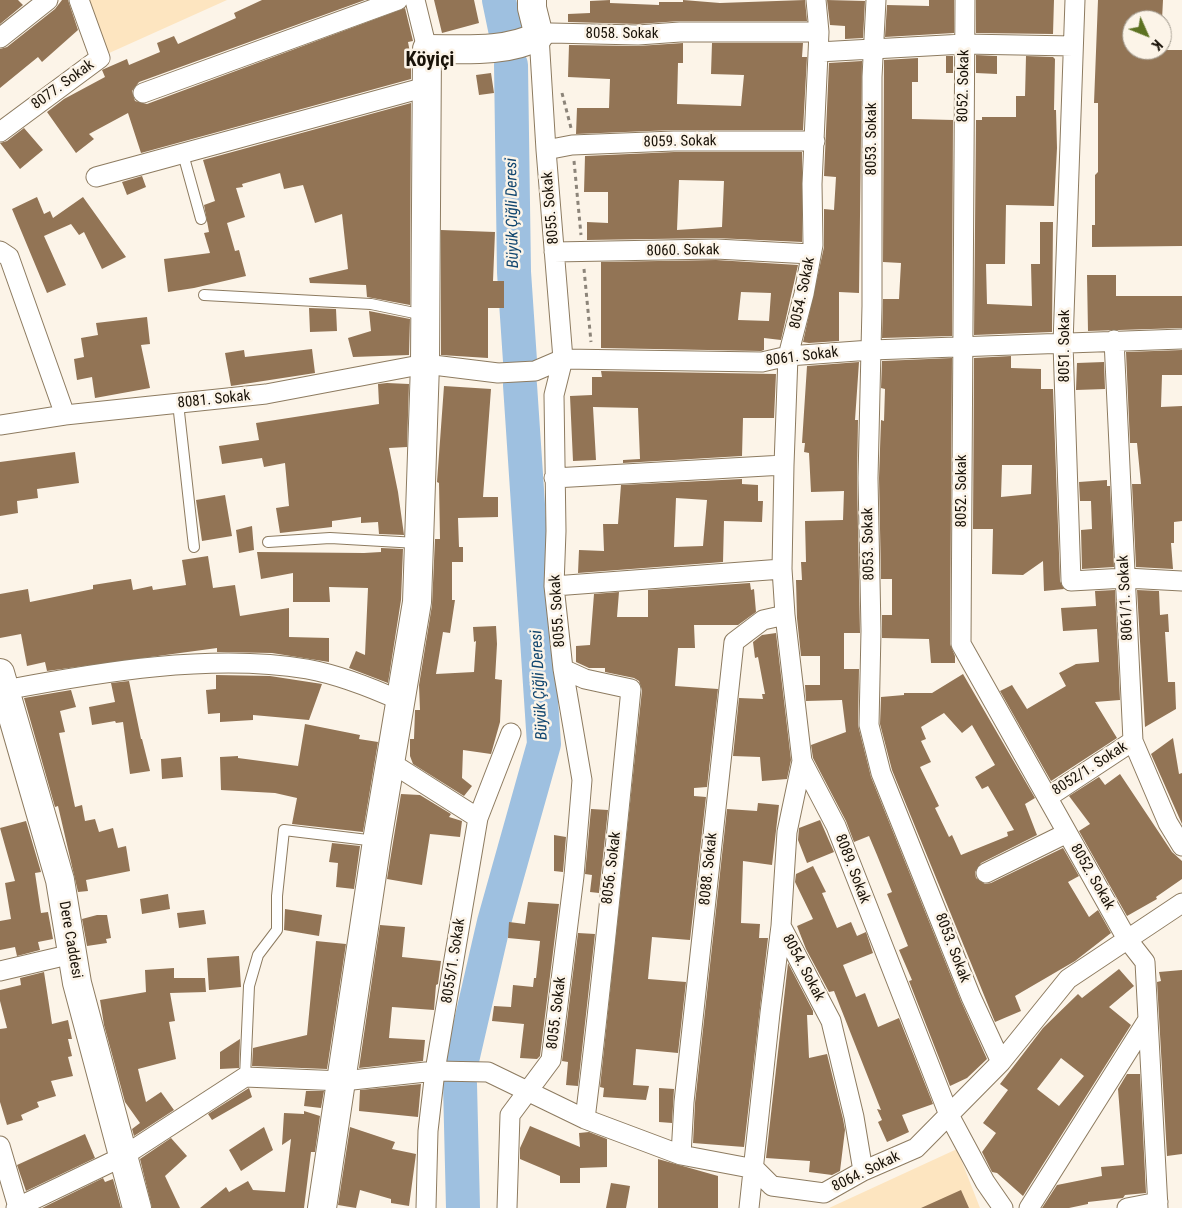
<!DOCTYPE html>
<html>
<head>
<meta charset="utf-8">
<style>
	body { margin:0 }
	#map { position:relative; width:1182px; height:1208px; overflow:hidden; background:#fcf4e8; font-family:"Roboto Condensed",sans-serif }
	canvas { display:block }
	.north { position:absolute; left:1122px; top:10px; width:50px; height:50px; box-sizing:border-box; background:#fcf4e8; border:1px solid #a19a8e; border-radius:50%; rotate:134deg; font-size:14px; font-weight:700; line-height:20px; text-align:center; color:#191208 }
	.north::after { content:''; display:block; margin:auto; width:18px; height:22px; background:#5d7222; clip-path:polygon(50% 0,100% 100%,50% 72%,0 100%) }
</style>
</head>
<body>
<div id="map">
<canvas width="1182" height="1208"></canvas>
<div class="north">K</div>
</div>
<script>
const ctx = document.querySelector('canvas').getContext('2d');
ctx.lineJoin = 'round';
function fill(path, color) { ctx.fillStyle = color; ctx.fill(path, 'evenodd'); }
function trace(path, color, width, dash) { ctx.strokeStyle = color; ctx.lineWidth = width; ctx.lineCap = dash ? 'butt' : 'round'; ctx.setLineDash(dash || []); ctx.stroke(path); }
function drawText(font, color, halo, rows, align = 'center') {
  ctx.font = font + ' "Roboto Condensed",sans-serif'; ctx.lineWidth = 5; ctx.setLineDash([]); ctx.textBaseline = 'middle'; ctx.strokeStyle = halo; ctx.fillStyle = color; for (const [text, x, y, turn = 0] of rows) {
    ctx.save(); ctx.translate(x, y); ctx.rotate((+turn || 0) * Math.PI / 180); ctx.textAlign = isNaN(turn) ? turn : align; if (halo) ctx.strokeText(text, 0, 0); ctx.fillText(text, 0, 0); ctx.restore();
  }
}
fill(new Path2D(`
	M85,0H227L107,54Z
	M957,1149L980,1208H829Z`), '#fde5c0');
trace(new Path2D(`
	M499,0L505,29
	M511,65L514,272L520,361
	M461,1065L494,922L544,744L520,385
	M460,1084L463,1208`), '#9ec0e0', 34);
fill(new Path2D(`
	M0,0H18L23,5L0,24Z
	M62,0H68L78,30L42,62L38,57L0,88V49L7,47L55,9Z
	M262,0H365L139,82L132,91L135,101L147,104L405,8L413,41L408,42L411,58V79L141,153L128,113L89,134L94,139L76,153L47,112L64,99L105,77L102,70L104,69L127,59L129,65L160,52L157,43L174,36L178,44L236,18L234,13Z
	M434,0H474L479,23L442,33Z
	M610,0V3L659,5V2H683V0L720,3L805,0L807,21H680L638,24L568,22V14L590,13V1Z
	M827,0L865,1L863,38L845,39V26L830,25Z
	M929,0H954V33L885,37L887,5L929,6Z
	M976,0H1054L1053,34L976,33Z
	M1098,0H1163L1162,20H1132V50H1182V246L1092,247V225H1095V175L1098,172V103H1094Z
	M683,43V63H678L677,104L741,106L744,75L711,74L712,43H803L802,57H807L803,130H674L576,134L577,108H609L610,79L568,77L569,45L638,46Z
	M976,55L997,56V74L976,73Z
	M946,56H953V73H946Z
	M1026,56L1053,57L1055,59L1054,110H1056L1057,148L1054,206L1006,205L1005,264H986L987,304L1032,306L1031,264H1040V222H1053L1052,332L974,335L976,120H982V117H1016V96H1025Z
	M918,58V82H912V119L953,120L952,336L882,338L883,299H899L901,263L883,262L884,60Z
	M862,61L859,293L839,292V341L809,343L803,342L824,247V209L834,210L836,177L824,176L829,63Z
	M491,73L494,93L479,95L476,75Z
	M411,103L410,305L367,297L366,285L310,283L309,278L348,269L342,214L315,223L303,185L284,189L280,173L242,184L243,187L236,188L245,217L227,223L235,251L239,250L246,276L194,288L168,292L164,259L210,253L204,233L209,232L204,205L215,201L203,160Z
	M24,128L43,150L20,169L0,143L7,141Z
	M674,152H802V242L716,238L587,240V222L608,223V192H584L585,156ZM679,180L724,181L722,227L677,230Z
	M142,176L146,187L127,195L122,182Z
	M37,197L44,214L50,211L53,218L83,197L126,257L102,269L84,232L79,235L71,224L44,236L66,285L47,293L12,209Z
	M441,230L495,232L493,281H504V308H488V358L441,355Z
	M716,260L798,265L781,340L764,338V350L761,351L601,348V262ZM741,292L771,293L769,321L738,320Z
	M1087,275H1116V296H1182V328L1088,331Z
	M309,308L336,309L337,331L310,332Z
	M369,311L410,319L409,355L353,357L348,338L371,331Z
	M147,317L150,344L141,345L150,388L95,398L92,377L77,380L74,359L84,357L81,338L98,335L96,323Z
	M312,349L315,373L231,386L225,353L244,350L245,357Z
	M1182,350V375H1162L1161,407L1182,406V521L1174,522V543H1171L1173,569L1136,567L1132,484H1141L1137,443H1130L1126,352Z
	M1011,356V368L1041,369V389H1053L1060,581L1064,589L1044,591L1043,561L1023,575L992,574L993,529H973L974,358ZM1002,465H1032L1031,494L1001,497Z
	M952,358L950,644L955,656V663H931L929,639L882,638V615H892V579H881L879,478L881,420L884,421L885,389L881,388L882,361Z
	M859,362L855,420H858L857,478L860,633H844V669H859L858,725L871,777L961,1001L987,1059L967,1078L950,1086L909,981L912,980L899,950L908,946L887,894L892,892L877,855L869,836L854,842L846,821L813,758L811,745L846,732L842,700L806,701L805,685H820V656H801L797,618L796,580H802L801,562H806L805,521L843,520L844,491L811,492L809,453L804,452L805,443H802L807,366Z
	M1104,362L1105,389L1076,390L1077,363Z
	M601,371L776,374L774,418H743L742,456L623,463V460L640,459L638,408L593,407L596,460L573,461L570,396L592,395V377H602Z
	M387,383L409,384L407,447L389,448L398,492L404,535L379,534L378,522L361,523V517L332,521V527L280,533L276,508L289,506L285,463L264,467L262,458L222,464L219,446L259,440L256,423L379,404L378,384Z
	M444,386L491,389L483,497H498V517L458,518L459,547H463V562H452V600H455L450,633L443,632L436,674L474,672L476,641L474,642L473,627L496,626L497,644L495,679L502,680L500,722L491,754L463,750L462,778L472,786L464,796L413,764L410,756V739H414L415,710H420L419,685L432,605L435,539H440L439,483L437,482Z
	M75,452L79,483L37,489L38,498L17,501L18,513L0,516V462Z
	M742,479V484L758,485V501H763L762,522L724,521L723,562L578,573L579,550L604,551L603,524H618L621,485ZM676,498L707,500L703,546L674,547Z
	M1107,480V486H1110L1114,567L1082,569L1081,530L1092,529L1091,501H1080L1079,482Z
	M225,495L232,536L202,541L196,500Z
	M252,526L254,550L239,553L236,530Z
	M381,548L403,549L401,600L388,683L349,668L356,651L365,655L368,588L329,587L330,602H293V573L261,579L257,552L364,553L381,552Z
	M208,556L213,588L235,585L240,616L289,608V637L329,638V662L272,653L217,652V648L47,671L45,662L27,666L21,634L0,638V594L28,589L30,602L93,589V585L131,579L133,590L152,586L153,590L186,585L182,560Z
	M750,583L751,590L754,589L756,612L738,625H694L695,648H678L675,686L718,689L707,787L694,788V796L706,797L690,940L652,937L648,979L686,982L678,1053L636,1049L633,1085L649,1086L646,1100L603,1097L604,1088L600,1087L642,690L639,681L634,678L605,672V668H589L576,662V646L590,645L594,594L619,592L617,617H648V590Z
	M1115,590L1120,700L1095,702L1117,738L1051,781L1000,691L1012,685L1027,709L1066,686L1059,673L1076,664L1099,662L1097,629L1063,631L1061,608L1096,606L1095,591Z
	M1137,590L1159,591L1160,615L1168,614L1169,632H1165L1168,682H1175L1176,709L1145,727Z
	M776,633L791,760L787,779L762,781L760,757L733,756L739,698L763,699L762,694H765L758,657L755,658L753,642L762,635Z
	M963,674L1035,798L1025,804L1037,835L981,863L975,872L976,878L985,884L991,883L1063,848L1079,876L1068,882L1089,917L1098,910L1111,933L1075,961L1015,996L1021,1011L995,1022L892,770L880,724L881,697L904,695V693H932ZM944,713L962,733L972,725L995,765L975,777L982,789L988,786L1014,830L1007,832L1008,836L961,855L952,835L949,837L935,808L939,806L920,767L931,762L921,741L926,739L921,727Z
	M216,675L270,676L322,684L309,720L253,715V720L220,722V713L208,714L206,690L216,689Z
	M129,681L141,739H142L150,771L130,774L123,722L116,723L115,721L92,725L89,707L115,702L111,683Z
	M71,690L76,707L60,711L65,732L59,733L75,807L82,805L85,821L95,819L99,832L113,828L118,848L126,846L130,871L86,880L88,891L78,892L58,806L55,807L24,698Z
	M305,724L360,735L359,739L378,742L363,832L292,824L297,798L275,793L221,790L220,757L238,756V758L298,766Z
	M1173,738L1179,774L1182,773V824L1151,754Z
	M181,757L183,777L162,779L161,759Z
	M1120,774L1172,852L1182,861V879L1156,897L1157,899L1127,916L1079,831L1090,824L1069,796L1099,777L1105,785Z
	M401,794L420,795L451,814L449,817L462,821L460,837L430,834L422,885L387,879Z
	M758,803L779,805L772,865L743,861L741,923L760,924L759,938H768L744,1147L693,1143L695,1103L727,809L757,811Z
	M591,809L608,810L599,893L590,892L592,875L585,874Z
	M820,820L834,852L807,863L798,840L799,828Z
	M26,821L41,872L35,873L41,913L48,912L53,939L38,942L40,950L17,956L15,947L0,950V921L11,919L5,883L15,881L0,828Z
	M554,835L566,837L563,872L554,871Z
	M332,843L360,846L354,889L336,887L338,863L329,862Z
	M813,866L826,892L822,893L837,928L851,922L857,936L866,932L873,953L843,965L856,997L865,993L878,1027L899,1018L933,1104L902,1115L909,1132L887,1142L878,1122L882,1120L877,1109L881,1110L834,991L829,992L806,949L797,926L813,919L795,882L796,874Z
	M168,894L170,909L142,914L140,899Z
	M528,902L559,904L540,1056L537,1059L520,1058L524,1024L492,1021L494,1006L511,1007L513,985L533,987L534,978H536L540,941L508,938L509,922L525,924Z
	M285,909L322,915L319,936L284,930Z
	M204,910L206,924L179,928L177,913Z
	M97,915H107L111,938L106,939L107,943L87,946L82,919Z
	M380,925L405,927L402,957L441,961L438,984L436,985L434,1010L392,1007L389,1038L425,1040L423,1061L359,1068Z
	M578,933L595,934L578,1086L566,1085L568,1062L562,1061Z
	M316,941L346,944L327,1069L252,1066L253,1048L307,1035Z
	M239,956L241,987L209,990L207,958Z
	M788,963L813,1011V1015H807L809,1058L827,1054L843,1119L845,1130L840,1171L832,1175L809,1172L810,1161L766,1158Z
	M174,968V978H205L206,992L170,993L175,1021L169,1022L176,1059L138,1069L146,1102L161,1092L174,1110L134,1136L132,1129L140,1123L125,1102L104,1025L100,1000L146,992L145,970Z
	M1119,969L1134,986L1109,1007L1131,1025L1023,1196L997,1173L992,1172L982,1152L996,1133L983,1123L1008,1090L1000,1084L1043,1028L1078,994L1082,998ZM1061,1058L1084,1076L1059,1106L1037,1089Z
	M1182,970V1154L1167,1156L1157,982L1161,981L1159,972Z
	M44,972L52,1024L68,1020L72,1039H68L72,1056L68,1057L73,1076L51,1081L56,1096L37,1102L39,1107L21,1115L23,1120L7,1125L0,1102V1029L7,1028L0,1001V990L21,985L20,978Z
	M240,1039L239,1068L220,1069V1052Z
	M1127,1074H1140L1146,1193L1125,1195L1123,1198L1088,1202V1204L1069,1208H1042L1057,1185L1102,1176L1101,1167L1124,1165L1118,1089Z
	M421,1084L418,1117L359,1111L360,1090Z
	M249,1088L252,1097L212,1120L208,1114Z
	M659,1088L674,1089L672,1123L659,1122Z
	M306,1091H324L321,1108L304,1106Z
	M304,1111L320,1116L315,1152H311L304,1208H200L226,1187L229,1192L248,1181L253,1190L285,1192L291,1139L282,1145L284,1113L304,1114Z
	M530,1126L580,1147L579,1133L589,1132L607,1139V1167L580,1168V1183H560V1176L520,1159V1148Z
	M264,1127L273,1150L241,1171L229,1150Z
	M350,1127L395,1142L392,1149L416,1154L409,1206L391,1203V1199L360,1190L356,1208L338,1205Z
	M85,1134L95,1158L26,1191L17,1165Z
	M171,1138L187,1156L165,1176L180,1208H152L140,1159Z
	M658,1159L718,1176V1208H658Z
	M103,1178L105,1182L113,1179L121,1208H42Z
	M611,1183L630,1186L626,1208H606Z
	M961,1190L969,1208H921Z`), '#927455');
const lane = new Path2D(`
	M183,154L201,219
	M204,295L371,304L424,315
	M178,403L194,547
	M268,542L330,538L417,543
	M245,1077L249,986L258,955L277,930V896L284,830L376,841`);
const street = new Path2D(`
	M415,0L427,49
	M816,0L819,32L812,184L813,245L804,294L788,356L784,465L782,569L785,615L802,761L836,826L949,1115L985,1182L1003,1208
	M876,0L872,77V306L868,478L871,631L869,725L881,773L971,997L1001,1062
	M965,0L961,644L1127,939L1145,962L1158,1208
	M1075,0L1063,344L1071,581L1126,578L1182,581
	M0,38L48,0
	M818,52L964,44L1073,46
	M143,93L398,0
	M0,132L100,58L79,0
	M546,150L572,145L674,141H815
	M96,177L426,87
	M0,251L9,257L65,415
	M554,252L716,249L811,254
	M1114,340L1133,741L1168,823L1182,846
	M0,425L65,415L266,394L425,364L498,373L535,371L563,359L762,362L788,356L871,350L1182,339
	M554,478L784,465
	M554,586L782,569
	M563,669L585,679L631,689C617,832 603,976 585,1119
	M5,690C100,672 212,653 307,669C340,675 370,687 401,701
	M802,761L787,832L781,926L831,1021L854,1117L863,1171
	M390,762L478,818L435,1071L428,1131L426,1208
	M1048,797L1133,741
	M478,818L511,733
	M986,873L1067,833
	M0,971L72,954
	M0,1146L18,1207
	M681,1155L684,1102L734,642L763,620L785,615
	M16,1208L122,1157L245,1077L343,1081L435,1071L488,1072L585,1119L681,1155L755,1169L772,1186L824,1193L863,1171L916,1148L1001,1062L1068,979L1182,903
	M507,1208L510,1115L551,1060L574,876L582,780L563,669L554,586L556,531L554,395L563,359L546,150L539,36L551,33L638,35L680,32H819
	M749,1208L770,1013L781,926
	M1029,1208L1147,1021
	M1127,1208L1158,1202`);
const secondary = new Path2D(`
	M0,673L60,880L77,983L137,1208
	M322,1208L377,841L417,602L425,364L427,49C464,49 505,53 539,36L532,8V0`);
trace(lane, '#8d7b60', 12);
trace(street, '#8d7b60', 21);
trace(secondary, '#8d7b60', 30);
trace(new Path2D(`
	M562,93L571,128
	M574,161L581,235
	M584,269L591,342`), '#8c8479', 3, [4, 4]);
trace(lane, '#fff', 10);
trace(street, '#fff', 19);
trace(secondary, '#fff', 28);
drawText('15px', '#191208', '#fcf4e8', [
	["8058. Sokak",622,34],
	["8077. Sokak",63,85,-36],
	["8052. Sokak",964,86,-89],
	["8053. Sokak",872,139,-90],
	["8059. Sokak",680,142,-1],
	["8055. Sokak",551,208,-95],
	["8060. Sokak",683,251,-1],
	["8054. Sokak",803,293,-78],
	["8051. Sokak",1065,346,-90],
	["8061. Sokak",802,357,-7],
	["8081. Sokak",214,400,-6],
	["8052. Sokak",962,491,-90],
	["8053. Sokak",869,544,-91],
	["8061/1. Sokak",1126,598,-93],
	["8055. Sokak",558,611,-94],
	["8052/1. Sokak",1090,769,-33],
	["8056. Sokak",612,868,-83],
	["8088. Sokak",709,869,-84],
	["8089. Sokak",852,869,69],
	["8052. Sokak",1092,877,60],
	["Dere Caddesi",70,940,80],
	["8053. Sokak",952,948,69],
	["8055/1. Sokak",454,961,-81],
	["8054. Sokak",803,968,62],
	["8055. Sokak",557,1013,-83],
	["8064. Sokak",866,1172,-26]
]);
drawText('italic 16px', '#11466f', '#fcf4e8', [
	["Büyük Çiğli Deresi",513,213,-91],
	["Büyük Çiğli Deresi",540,685,-93]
]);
drawText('bold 20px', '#191208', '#fcf4e8', [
	["Köyiçi",430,61]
]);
</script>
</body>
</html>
